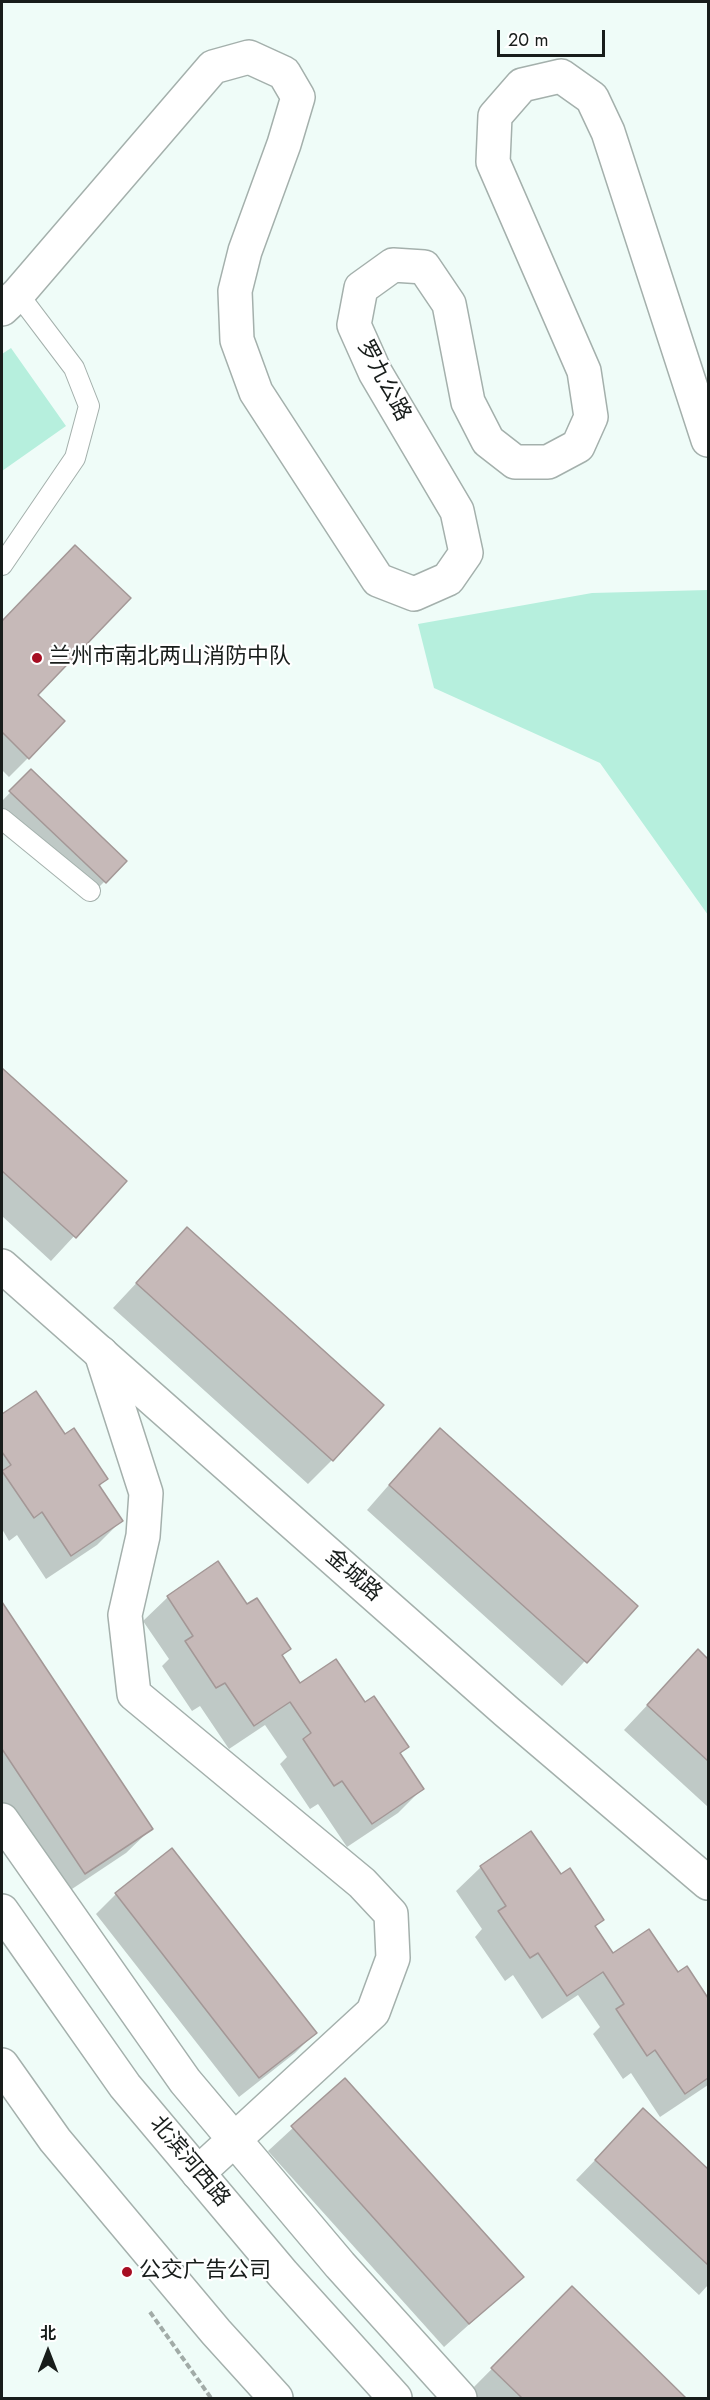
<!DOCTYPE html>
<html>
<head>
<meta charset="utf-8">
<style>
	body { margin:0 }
	#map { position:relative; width:710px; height:2400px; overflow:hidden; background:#effcf8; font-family:Jost,"Noto Sans SC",sans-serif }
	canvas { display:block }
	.frame { position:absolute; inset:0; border:3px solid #181d1b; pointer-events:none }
	.north { position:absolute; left:18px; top:2322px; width:60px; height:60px; -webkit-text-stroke:4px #fff; paint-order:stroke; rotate:0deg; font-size:16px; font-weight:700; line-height:24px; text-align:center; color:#181d1b }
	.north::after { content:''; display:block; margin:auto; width:21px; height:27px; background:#181d1b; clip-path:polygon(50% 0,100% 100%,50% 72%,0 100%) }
	.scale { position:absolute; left:497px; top:30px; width:108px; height:27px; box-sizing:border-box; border:3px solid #181d1b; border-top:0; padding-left:8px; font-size:18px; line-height:21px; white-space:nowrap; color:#181d1b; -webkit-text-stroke:4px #fff; paint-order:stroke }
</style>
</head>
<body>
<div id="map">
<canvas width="710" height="2400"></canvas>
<div class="frame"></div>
<div class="north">北</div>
<div class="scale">20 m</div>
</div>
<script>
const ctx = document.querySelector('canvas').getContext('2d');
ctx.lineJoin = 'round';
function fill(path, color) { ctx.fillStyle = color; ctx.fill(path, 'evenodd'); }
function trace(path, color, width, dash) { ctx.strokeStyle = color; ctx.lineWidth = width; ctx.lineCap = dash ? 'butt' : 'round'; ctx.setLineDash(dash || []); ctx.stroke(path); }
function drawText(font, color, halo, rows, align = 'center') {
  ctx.font = font + ' Jost,"Noto Sans SC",sans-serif'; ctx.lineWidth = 4.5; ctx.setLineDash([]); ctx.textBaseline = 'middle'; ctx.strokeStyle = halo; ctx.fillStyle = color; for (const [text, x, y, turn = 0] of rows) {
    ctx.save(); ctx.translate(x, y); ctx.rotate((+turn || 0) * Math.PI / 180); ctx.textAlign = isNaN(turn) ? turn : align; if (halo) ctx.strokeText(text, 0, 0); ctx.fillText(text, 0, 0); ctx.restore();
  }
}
fill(new Path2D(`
	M11,348L66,426L2,471V354Z
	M708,590V915L600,763L434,688L418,624L592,593Z`), '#b6efdd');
fill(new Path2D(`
	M55,567L28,758L9,777L2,770V623Z
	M31,771L125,861L90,896L2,812V801Z
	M2,1070L125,1181L51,1261L2,1216Z
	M187,1229L332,1460L308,1484L113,1308Z
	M35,1393L64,1436L106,1479L99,1487L121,1521L97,1545L46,1579L17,1535L9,1541L2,1529V1415Z
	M416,1454L635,1606L562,1686L367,1510Z
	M168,1597L247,1606L289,1649L281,1657L300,1685L365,1704L407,1747L399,1755L422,1789L398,1813L347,1847L318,1804L310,1809L280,1764L287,1757L265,1725L229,1749L200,1706L192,1711L162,1666L169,1659L143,1621Z
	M2,1605L151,1829L126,1853L60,1897L2,1809Z
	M698,1651L708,1661V1807L624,1730Z
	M531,1833L560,1876L602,1920L594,1927L613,1955L678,1974L687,1968L708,2000V2085L660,2117L631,2073L623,2079L593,2034L600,2027L578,1995L542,2019L513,1975L505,1981L475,1937L482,1929L456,1891L481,1867Z
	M172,1850L315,2033L295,2053L239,2097L96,1914L116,1894Z
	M345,2080L522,2277L444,2347L268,2151Z
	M643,2110L708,2171V2285L699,2295L576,2180Z
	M572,2288L684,2398H473L468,2393Z`), '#0003');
const building = new Path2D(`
	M75,545L131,598L38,695L65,721L29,759L2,732V621Z
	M31,769L127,861L106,883L9,791Z
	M2,1068L127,1181L76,1238L2,1171Z
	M187,1227L384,1405L333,1461L136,1283Z
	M36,1391L65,1434L74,1428L108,1479L99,1485L123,1521L71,1556L42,1512L34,1518L2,1471L11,1465L2,1452V1414Z
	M440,1428L638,1606L587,1663L389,1485Z
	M218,1561L247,1604L257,1598L291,1649L282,1655L300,1683L336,1659L365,1702L374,1696L409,1747L400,1753L424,1789L372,1824L342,1781L334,1786L303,1739L311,1733L290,1702L254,1726L225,1683L216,1688L185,1641L193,1636L167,1596Z
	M2,1602L153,1829L85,1874L2,1749Z
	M698,1649L708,1659V1761L647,1705Z
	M531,1831L561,1874L570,1868L604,1920L595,1926L613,1953L649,1929L678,1972L687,1966L708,1998V2078L685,2094L655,2050L647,2056L616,2009L624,2004L603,1972L567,1996L538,1953L530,1958L498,1911L506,1906L480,1866Z
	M172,1848L317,2033L259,2078L115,1893Z
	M345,2078L524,2277L469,2324L291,2126Z
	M643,2108L708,2169V2265L595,2160Z
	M572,2286L686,2398H522L491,2368Z`);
fill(building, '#c6b9b8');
trace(building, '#a39796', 1.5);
const lane = new Path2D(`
	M2,565L75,458L89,406L74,368L18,294
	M2,819L90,891`);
const street = new Path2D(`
	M101,1353L146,1493L143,1536L125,1615L134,1694L362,1883L391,1914L393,1958L373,2012L198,2173
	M2,1820L185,2081L340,2265L460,2398`);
const secondary = new Path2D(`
	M2,309L18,294L213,67L249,57L284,73L298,97L284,144L245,251L235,291L237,340L256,392L378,580L414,594L448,579L466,553L457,511L375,372L354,325L361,288L393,265L424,267L449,304L468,402L488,441L515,462H548L578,446L591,417L584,371L493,162L495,116L522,85L561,76L592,98L608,132L708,440
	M2,1266L507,1712L708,1883`);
const primary = new Path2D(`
	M2,1911L125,2086L283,2274L395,2398
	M2,2065L55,2140L216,2332L276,2398`);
trace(lane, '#a4b0ac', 22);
trace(street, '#a4b0ac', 36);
trace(secondary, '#a4b0ac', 36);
trace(primary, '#a4b0ac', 36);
trace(new Path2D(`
	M150,2312L211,2398`), '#a1aba7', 4, [6, 3]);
trace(lane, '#fff', 20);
trace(street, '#fff', 33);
trace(secondary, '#fff', 33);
trace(primary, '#fff', 33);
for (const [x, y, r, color] of [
	[37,658,6,"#a60e22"],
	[127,2272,6,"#a60e22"]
]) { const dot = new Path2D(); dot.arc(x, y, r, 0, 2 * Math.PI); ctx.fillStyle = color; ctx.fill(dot); trace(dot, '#fff', 2); }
drawText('22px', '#181d1b', '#fff', [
	["罗九公路",383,381,62],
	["金城路",353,1576,41],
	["北滨河西路",189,2162,50]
]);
drawText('22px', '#181d1b', '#fff', [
	["兰州市南北两山消防中队",49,658],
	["公交广告公司",139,2272]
], 'left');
</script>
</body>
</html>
